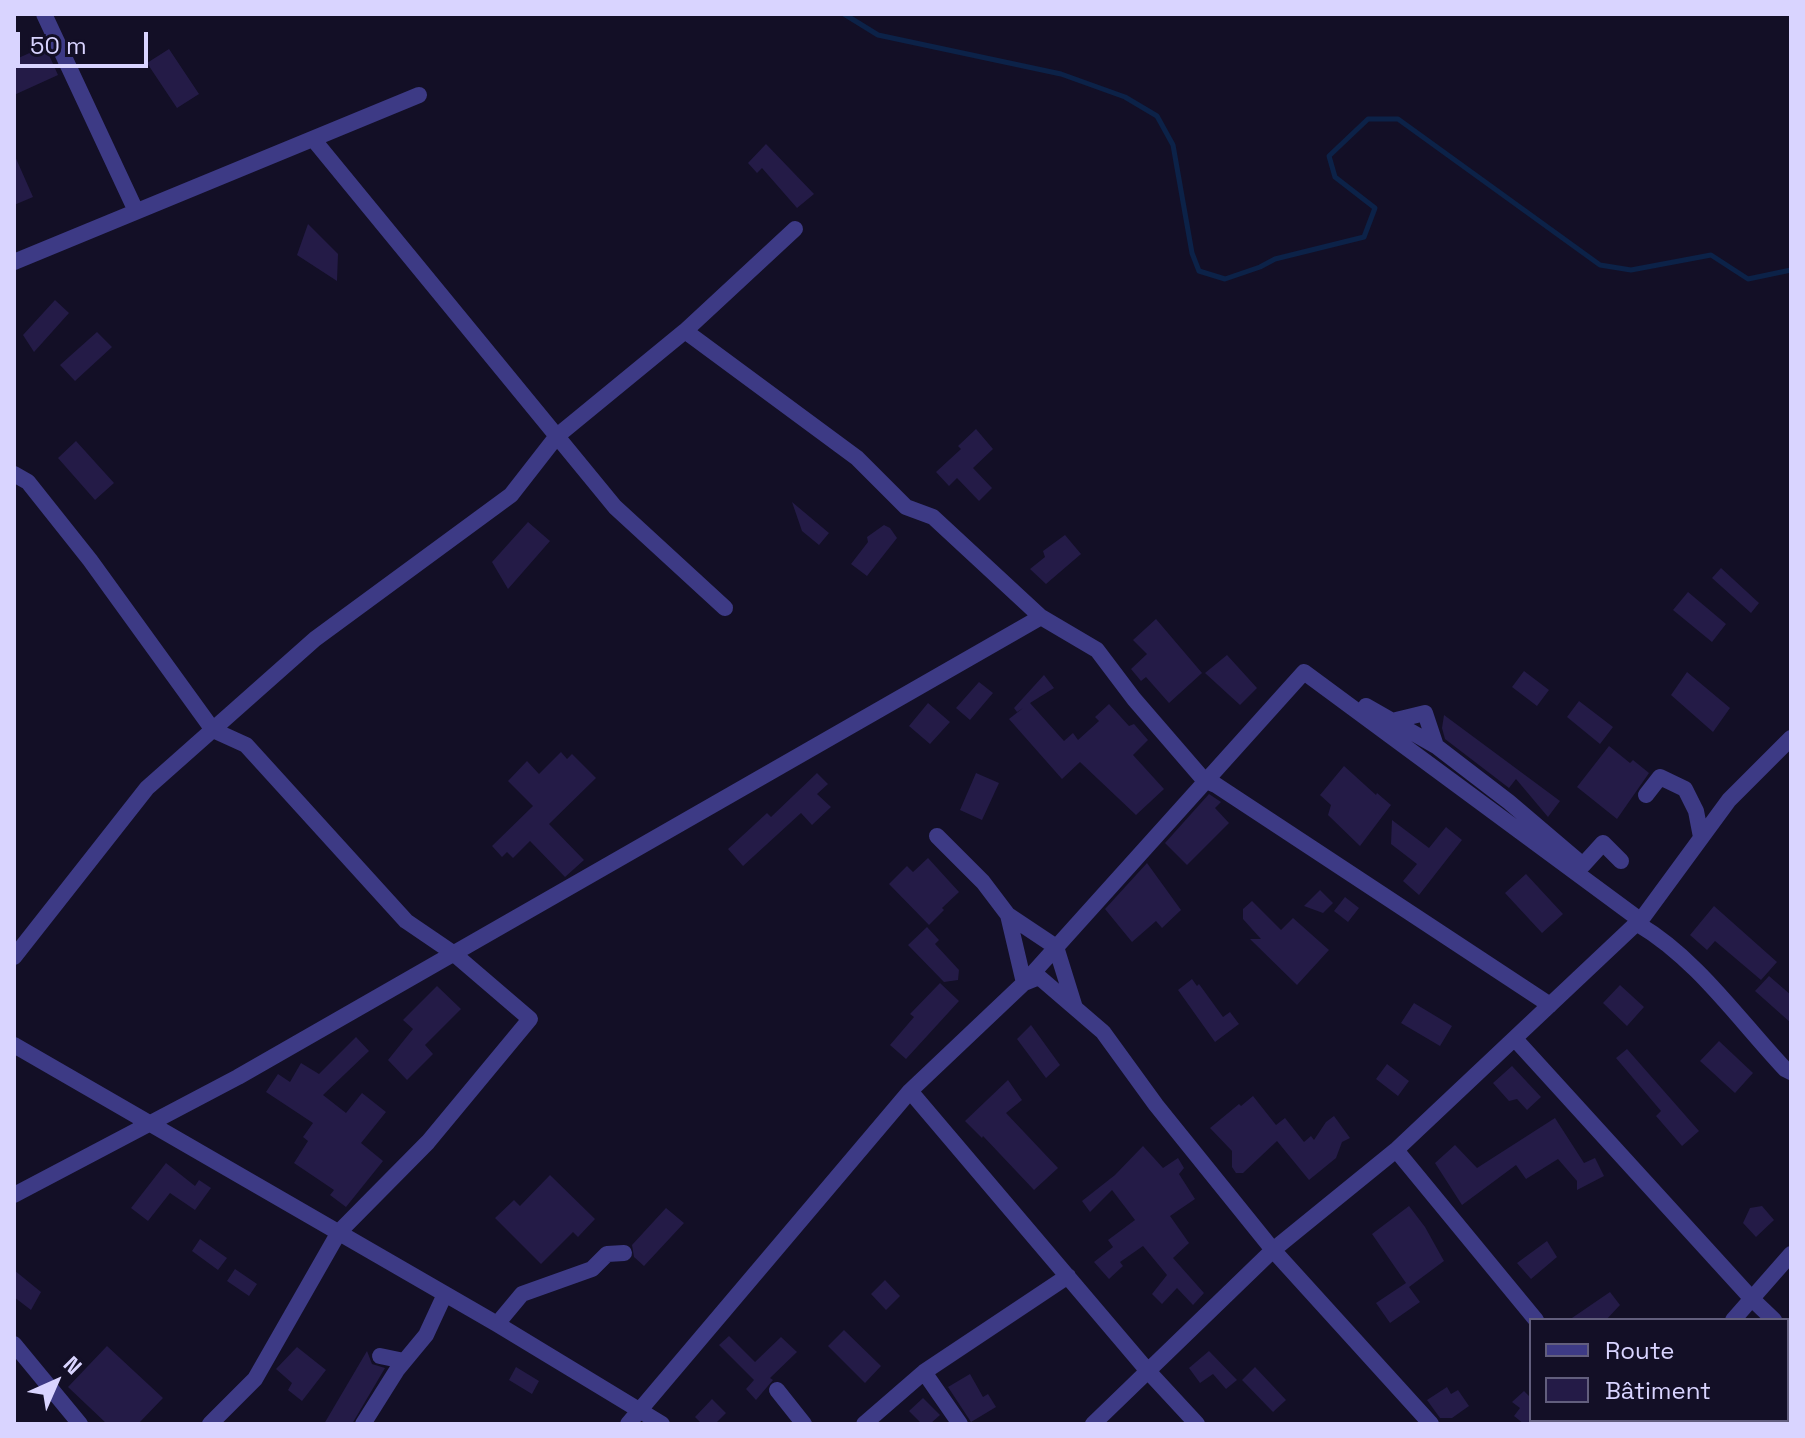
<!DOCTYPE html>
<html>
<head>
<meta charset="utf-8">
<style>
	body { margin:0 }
	#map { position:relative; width:1805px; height:1438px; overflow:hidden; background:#130f26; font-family:"Space Grotesk",sans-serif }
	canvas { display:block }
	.frame { position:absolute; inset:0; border:16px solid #d9d4ff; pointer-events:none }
	.legend { position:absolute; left:1529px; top:1318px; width:260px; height:104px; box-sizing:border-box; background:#130f26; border:2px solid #625e7d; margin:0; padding:10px 14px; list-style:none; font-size:24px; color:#d9d4ff }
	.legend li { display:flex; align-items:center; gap:16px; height:40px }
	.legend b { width:40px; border:2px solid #625e7d }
	.north { position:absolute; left:16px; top:1342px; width:80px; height:80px; -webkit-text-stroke:6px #130f26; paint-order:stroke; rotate:45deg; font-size:22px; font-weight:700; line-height:32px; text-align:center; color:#d9d4ff }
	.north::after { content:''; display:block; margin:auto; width:28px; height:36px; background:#d9d4ff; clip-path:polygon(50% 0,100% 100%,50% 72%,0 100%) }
	.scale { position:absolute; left:16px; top:32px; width:132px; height:36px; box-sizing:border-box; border:4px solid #d9d4ff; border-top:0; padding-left:10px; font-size:24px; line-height:28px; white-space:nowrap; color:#d9d4ff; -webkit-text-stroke:6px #130f26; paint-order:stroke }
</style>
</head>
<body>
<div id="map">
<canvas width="1805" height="1438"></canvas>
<div class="frame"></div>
<ul class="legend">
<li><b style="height:10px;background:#3d3a85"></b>Route</li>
<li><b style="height:22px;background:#241b47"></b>Bâtiment</li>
</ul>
<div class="north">N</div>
<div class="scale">50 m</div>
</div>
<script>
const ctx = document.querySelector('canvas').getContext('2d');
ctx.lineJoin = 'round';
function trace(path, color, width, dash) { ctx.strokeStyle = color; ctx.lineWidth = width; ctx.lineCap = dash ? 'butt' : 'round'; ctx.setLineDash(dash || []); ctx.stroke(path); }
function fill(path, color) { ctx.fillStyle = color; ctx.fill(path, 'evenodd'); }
trace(new Path2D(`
	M844,14L878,35L1061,74L1125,97L1157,116L1173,145L1192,253L1199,271L1225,279L1260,267L1275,259L1364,237L1375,208L1335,177L1329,156L1368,119H1398L1600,265L1631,270L1711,255L1748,279L1791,270`), '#0c2248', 5);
fill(new Path2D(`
	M45,46L58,75L14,95V60Z
	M169,49L199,94L177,108L147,63Z
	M766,144L814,194L797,208L762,168L757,173L748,163Z
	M14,154L33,197L14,205Z
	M308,224L338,254L337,281L297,255Z
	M55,300L69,313L34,352L23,335Z
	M97,332L112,347L75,381L60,365Z
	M976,429L993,449L973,468L992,488L979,501L957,478L949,486L936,472L961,449L958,446Z
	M76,441L114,483L95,500L58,458Z
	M792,502L829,533L819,545L802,531Z
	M528,522L550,541L508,589L492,562Z
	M884,525L890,528L897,538L867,576L851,564L868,542L867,537Z
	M1065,535L1081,554L1046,584L1030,569L1045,557L1043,551Z
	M1721,568L1759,603L1751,613L1712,578Z
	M1688,592L1726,624L1712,642L1673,610Z
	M1156,619L1202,673L1169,703L1146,677L1141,681L1131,669L1147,654L1133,640Z
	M1227,655L1257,688L1240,705L1205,673Z
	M1524,671L1549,690L1537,706L1512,687Z
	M1687,672L1730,708L1713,732L1671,695Z
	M1044,675L1054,688L1030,703L1064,741L1073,733L1078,740L1099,721L1095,717L1109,704L1129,726L1134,724L1148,740L1133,755L1164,789L1136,815L1080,762L1062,779L1009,719L1023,708L1017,712L1014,708Z
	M979,682L993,693L970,720L956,708Z
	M1579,701L1613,727L1600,744L1567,717Z
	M928,703L950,722L930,744L909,726Z
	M1444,715L1560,801L1548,817L1516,779L1509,788L1445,739L1442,728Z
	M1609,746L1630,763L1633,760L1649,773L1617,819L1577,787Z
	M561,752L567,759L572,754L596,778L549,824L584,860L565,877L530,841L513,858L507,852L502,857L492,846L533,806L508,781L527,761L539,774Z
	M1344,766L1376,795L1377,793L1391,805L1360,846L1328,815L1331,805L1320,795Z
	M817,773L828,784L817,794L831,807L812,825L801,813L743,866L728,849L767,813L771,817Z
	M976,773L999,783L982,820L960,810Z
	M1209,794L1221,802L1215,808L1229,823L1187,865L1165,843Z
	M1392,820L1429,848L1446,827L1462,840L1419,895L1403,881L1417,864L1391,844Z
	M928,858L959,892L942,908L944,910L929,925L889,884L907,866L913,872Z
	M1147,863L1181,910L1162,928L1156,921L1132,942L1105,909Z
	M1526,874L1563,914L1542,933L1505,893Z
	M1320,890L1333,903L1323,913L1304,906Z
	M1345,897L1359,908L1348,922L1334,911Z
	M1252,901L1281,930L1293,918L1329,950L1297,985L1250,939H1261L1243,919V909Z
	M1714,906L1777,962L1761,980L1715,941L1707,950L1690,935Z
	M927,927L939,940L935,944L959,970L958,980L944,982L908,945Z
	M1769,976L1791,995V1023L1755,991Z
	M1192,979L1197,986L1199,984L1223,1017L1230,1012L1239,1024L1215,1042L1178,990Z
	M940,983L959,1001L906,1059L890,1045L914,1017L910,1014Z
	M1620,985L1644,1007L1627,1026L1603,1003Z
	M437,986L461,1009L425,1045L433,1054L407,1080L388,1060L413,1029L403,1020Z
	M1414,1003L1452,1026L1440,1046L1401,1023Z
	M1031,1025L1060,1065L1046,1078L1017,1039Z
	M356,1037L369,1051L323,1095L346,1113L362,1093L386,1112L361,1143L383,1161L346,1207L330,1195L334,1190L294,1163L308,1141L303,1137L313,1123L266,1092L278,1074L290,1082L301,1063L319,1074Z
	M1719,1041L1753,1073L1735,1093L1700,1061Z
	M1627,1049L1699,1131L1682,1146L1656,1116L1661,1111L1616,1058Z
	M1387,1064L1409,1081L1398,1096L1376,1079Z
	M1512,1066L1541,1097L1527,1110L1517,1099L1509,1101L1493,1083Z
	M1008,1080L1022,1100L1006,1113L1058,1168L1034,1190L983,1136L982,1138L965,1121Z
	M1253,1096L1276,1125L1285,1118L1304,1142L1311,1136L1314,1140L1326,1122L1334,1116L1350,1138L1342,1142L1336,1158L1309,1180L1277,1141L1243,1173H1236L1232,1167V1151L1210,1128L1239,1104L1241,1106Z
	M1555,1118L1584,1163L1595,1158L1604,1176L1577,1190V1181L1558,1159L1526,1179L1516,1165L1462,1205L1435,1163L1455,1145L1477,1168Z
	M1143,1146L1163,1168L1178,1158L1184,1168L1179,1174L1195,1199L1170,1216L1189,1243L1173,1258L1204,1293L1193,1305L1177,1288L1162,1304L1152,1294L1167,1275L1143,1246L1120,1262L1123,1266L1109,1279L1094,1262L1113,1247L1108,1240L1135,1220L1112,1190L1090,1212L1082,1201L1115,1175Z
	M166,1163L195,1186L199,1180L211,1188L195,1210L170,1193L148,1221L131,1208Z
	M550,1175L595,1219L578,1237L573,1232L541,1264L495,1218L514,1200L520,1206Z
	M1409,1206L1425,1227L1444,1261L1409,1287L1420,1302L1390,1323L1376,1303L1406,1283L1372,1234Z
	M1762,1206L1774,1220L1756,1237L1743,1223L1750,1208Z
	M666,1208L684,1223L644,1266L634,1257L632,1245Z
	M200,1239L227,1258L218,1270L192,1251Z
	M1547,1241L1557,1257L1531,1279L1517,1263Z
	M235,1269L257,1284L249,1296L227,1281Z
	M14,1270L41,1292L31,1310L14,1297Z
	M885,1280L900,1296L886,1310L871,1294Z
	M1610,1292L1620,1305L1606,1320H1569Z
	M844,1330L881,1366L865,1383L828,1346Z
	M729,1336L755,1362L781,1337L797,1352L770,1378L773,1380L756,1400L746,1389L754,1380L719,1345Z
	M107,1346L163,1398L138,1424H107L68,1387Z
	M297,1347L326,1370L302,1401L288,1390L292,1383L276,1369Z
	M367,1351L372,1364L385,1368L352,1424H324Z
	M1209,1351L1237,1380L1226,1389L1213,1374L1200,1383L1189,1368Z
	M516,1367L539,1381L532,1394L509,1380Z
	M1255,1367L1286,1400L1273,1412L1242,1380Z
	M970,1374L983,1397L988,1394L996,1407L971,1422L948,1387Z
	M1447,1387L1451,1394L1458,1390L1469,1406L1452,1418H1440L1427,1400Z
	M1524,1391L1530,1397L1531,1395V1424H1524L1514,1416L1520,1408L1512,1402Z
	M923,1398L940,1415L930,1424H922L909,1411Z
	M712,1399L726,1413L715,1424H702L695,1417Z`), '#241b47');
trace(new Path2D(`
	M44,14L136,211
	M313,139L615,507L725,608
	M14,262L419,95
	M685,331L795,229
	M14,474L28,482L90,560L213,730L246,745L406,921L453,953L530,1019L428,1142L339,1232L255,1379L210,1424
	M1366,706L1436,746L1509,802L1583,865L1603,843L1621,861
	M1392,721L1425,713L1436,746
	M1791,738L1729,800L1638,924C1697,959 1738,1019 1785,1069L1791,1072
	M1646,795L1660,777L1685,789L1696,811L1701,837
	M937,836L983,882L1008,915L1024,983L1039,977L1103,1032L1156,1105L1273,1250L1431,1424
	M1008,915L1056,947L1075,1008
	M14,957L147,788L315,639L511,495L557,436L685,331L857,458L906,507L933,517L1041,617L1097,650L1134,699L1204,780L1216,785L1550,1005
	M1515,1039L1752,1299L1774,1320
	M14,1045L497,1324L662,1424
	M910,1091L1147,1370L1197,1424
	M1396,1150L1536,1320
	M14,1195L238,1077L1041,617
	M1733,1320L1791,1254
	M497,1324L522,1294L592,1269L607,1254L624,1253
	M1787,1332L1791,1336
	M14,1344L80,1424
	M380,1356L404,1361
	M924,1372L960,1424
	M777,1390L804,1424
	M1618,1420L1622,1424
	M363,1424L397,1370L426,1335L445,1294
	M628,1424L910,1091L1024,983L1304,672L1640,920L1396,1150L1273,1250L1093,1424
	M864,1424L924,1372L1068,1276
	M1639,1424L1643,1420`), '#3d3a85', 16);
</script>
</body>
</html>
